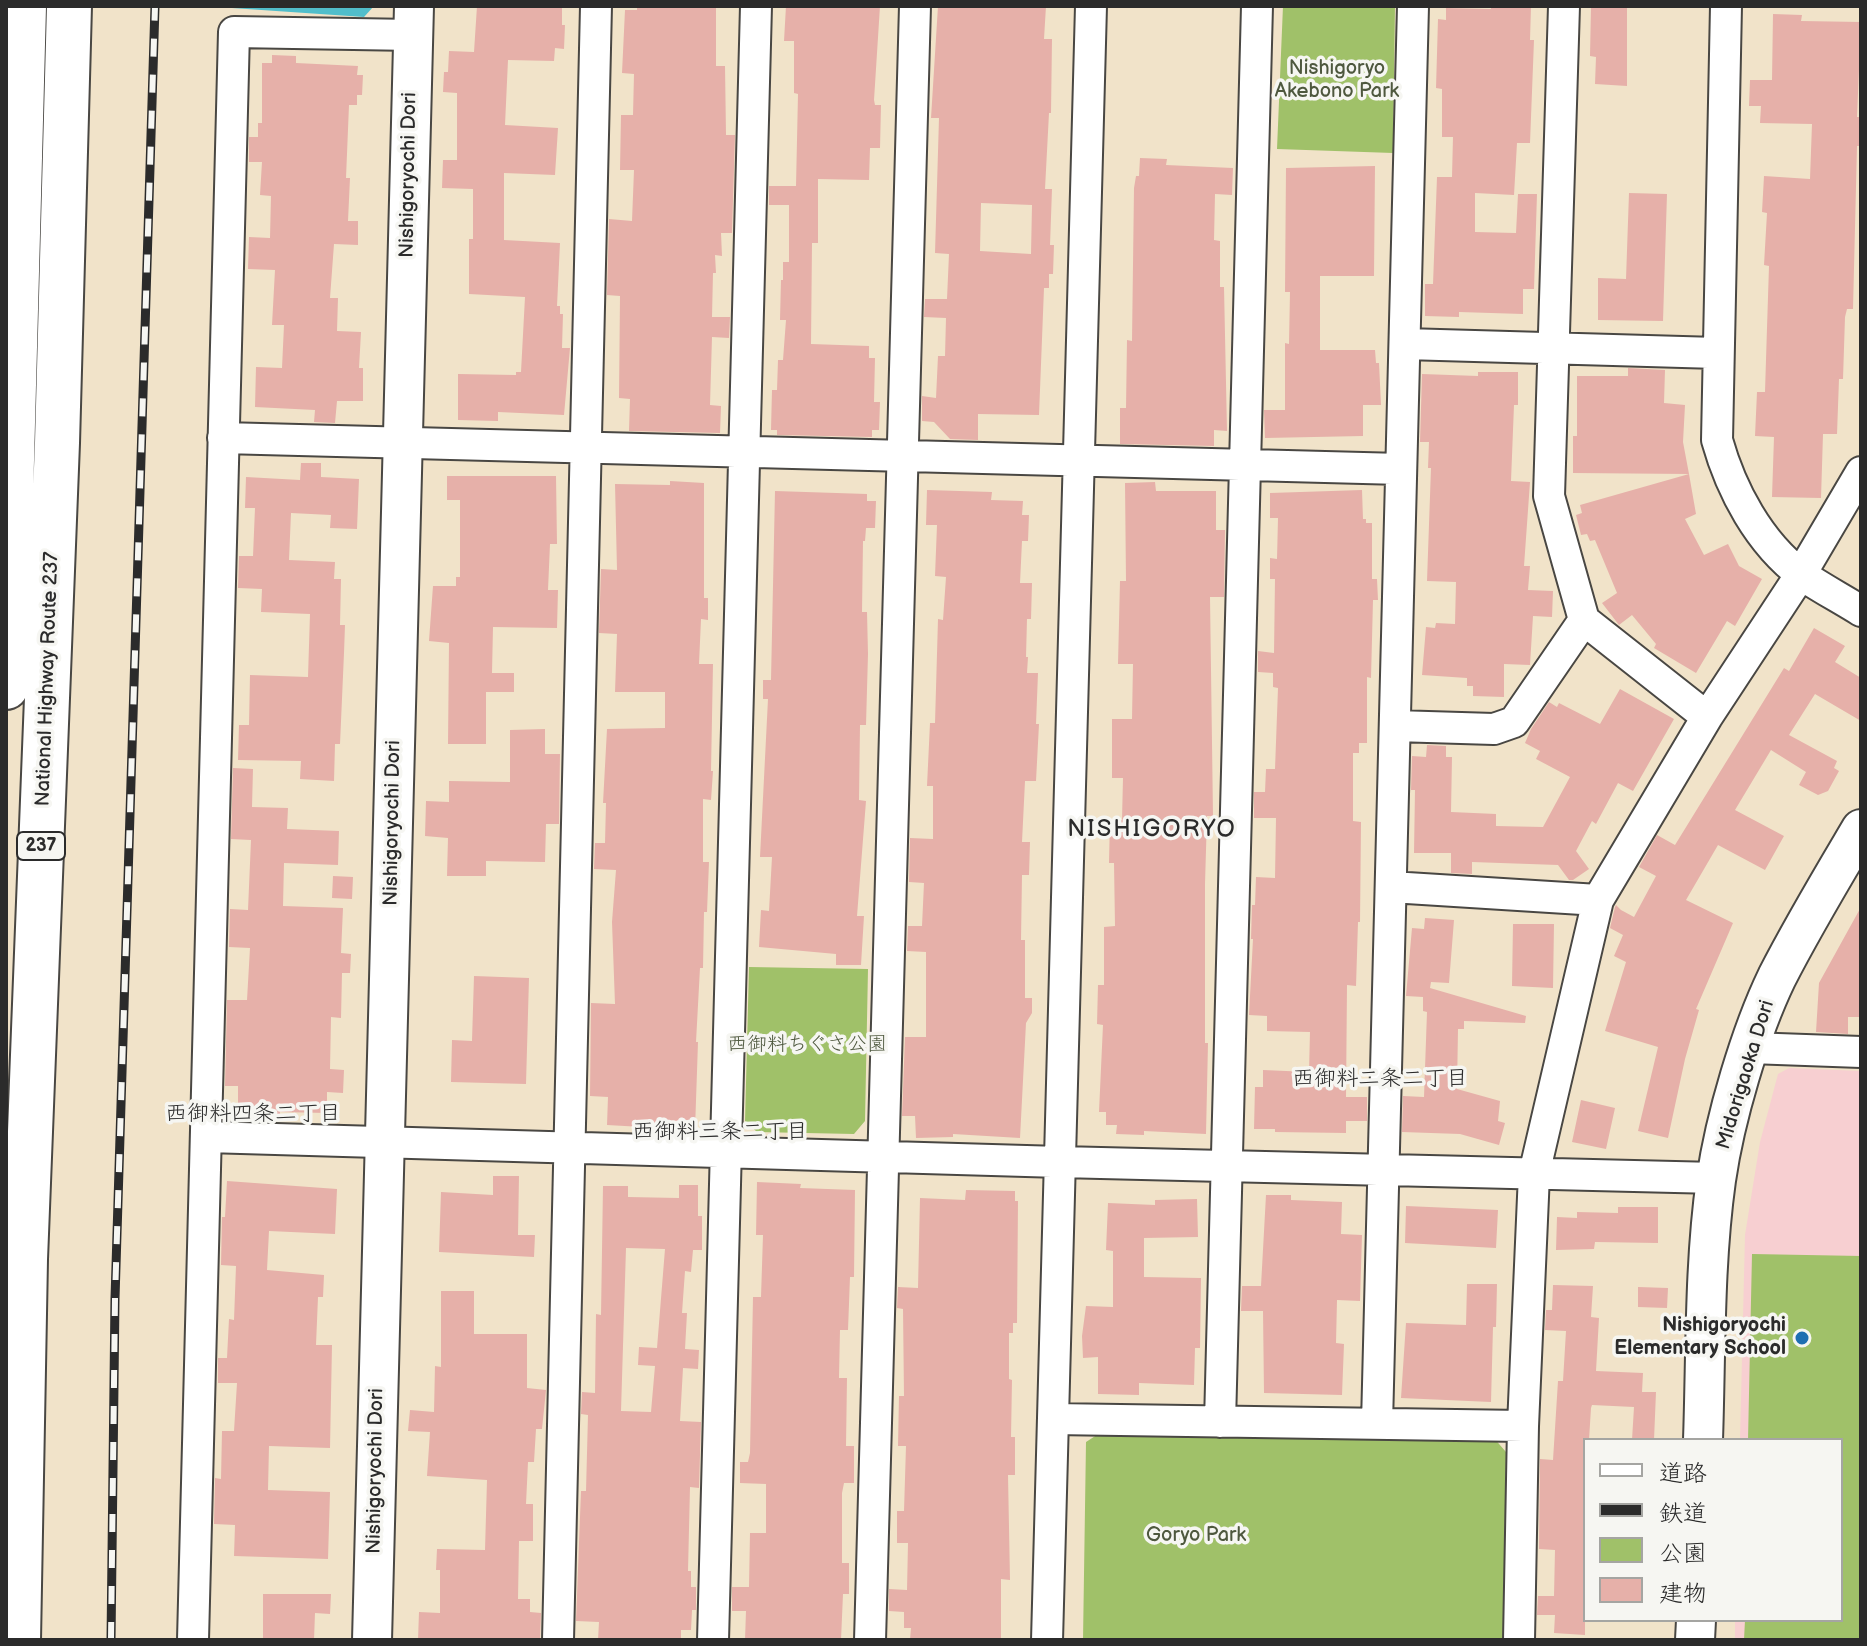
<!DOCTYPE html>
<html>
<head>
<meta charset="utf-8">
<style>
	body { margin:0 }
	#map { position:relative; width:1867px; height:1646px; overflow:hidden; background:#f1e3c9; font-family:"Balsamiq Sans","Klee One",sans-serif }
	canvas { display:block }
	.frame { position:absolute; inset:0; border:8px solid #2b2b2b; pointer-events:none }
	.legend { position:absolute; left:1583px; top:1438px; width:260px; height:184px; box-sizing:border-box; background:#f6f6f2; border:2px solid #a5a5a2; margin:0; padding:10px 14px; list-style:none; font-size:24px; color:#2b2b2b }
	.legend li { display:flex; align-items:center; gap:16px; height:40px }
	.legend b { width:40px; border:2px solid #a5a5a2 }
</style>
</head>
<body>
<div id="map">
<canvas width="1867" height="1646"></canvas>
<div class="frame"></div>
<ul class="legend">
<li><b style="height:10px;background:#fff"></b>道路</li>
<li><b style="height:10px;background:#2b2b2b"></b>鉄道</li>
<li><b style="height:22px;background:#a0c169"></b>公園</li>
<li><b style="height:22px;background:#e6b0a9"></b>建物</li>
</ul>
</div>
<script>
const ctx = document.querySelector('canvas').getContext('2d');
ctx.lineJoin = 'round';
function fill(path, color) { ctx.fillStyle = color; ctx.fill(path, 'evenodd'); }
function trace(path, color, width, dash) { ctx.strokeStyle = color; ctx.lineWidth = width; ctx.lineCap = dash ? 'butt' : 'round'; ctx.setLineDash(dash || []); ctx.stroke(path); }
function drawText(font, color, halo, rows, align = 'center') {
  ctx.font = font + ' "Balsamiq Sans","Klee One",sans-serif'; ctx.lineWidth = 7; ctx.setLineDash([]); ctx.textBaseline = 'middle'; ctx.strokeStyle = halo; ctx.fillStyle = color; for (const [text, x, y, turn = 0] of rows) {
    ctx.save(); ctx.translate(x, y); ctx.rotate((+turn || 0) * Math.PI / 180); ctx.textAlign = isNaN(turn) ? turn : align; if (halo) ctx.strokeText(text, 0, 0); ctx.fillText(text, 0, 0); ctx.restore();
  }
}
fill(new Path2D(`
	M1789,1068L1861,1071V1640H1735V1620H1841V1440H1740L1745,1235L1760,1142L1778,1074Z`), '#f7cfd1');
fill(new Path2D(`
	M1283,6H1395L1393,153L1277,149Z
	M749,967L868,969L865,1121L854,1134L757,1132L745,1121Z
	M1752,1254L1861,1256V1640H1744L1745,1620H1841V1440H1748Z
	M1103,1431L1493,1437L1506,1452L1503,1640H1083L1086,1442Z`), '#a0c169');
fill(new Path2D(`
	M233,6H374L364,17L232,8Z`), '#51becb');
fill(new Path2D(`
	M477,6H562V25H565L564,49L555,48L554,61L508,60L505,125L558,128L555,175L504,173V240L560,243L557,306H560V314H563L562,348H570L564,415L498,412V421L458,420V374L516,375V372H521L525,297L469,294V239H473V189L442,188L443,160H457V93L443,92L444,72H448L449,51L474,52Z
	M637,6H716V66H725L726,135H735L732,233H721L722,256L715,255L716,273H713L712,317H730L729,338L712,337L710,405L721,406L720,433L629,431L630,399L619,398L620,296L607,295L609,219L632,221L634,170H620L621,115H633L634,74L622,73L625,10H637Z
	M786,6H880L874,100L875,105H881L880,148H870L869,180L818,179V243H812L811,344L869,346V358H875L874,402H880L879,430H872V437L777,435V430H771L772,390H777L778,360H783L786,320H780L781,280H783V262H789V205H769V186H796L798,94L794,93V41H784Z
	M938,6H1046L1044,39H1052L1051,113H1049L1045,189H1052L1050,245H1054L1053,274H1049V288H1044L1039,415L978,414V440L950,439L934,422L922,421V396L936,398L938,356H945L946,318L924,317L925,299H947L949,254L935,253L939,118H931ZM981,203L1032,205L1031,254L980,251Z
	M1491,6H1531L1530,40H1534L1530,143H1517L1514,195L1475,193V232L1516,233L1518,194H1537L1534,289H1523V314L1459,312V317L1425,316V284H1433L1437,177H1452L1453,137H1442V89L1436,88L1438,19L1446,20V8L1491,9Z
	M1591,6H1627V86L1595,84L1596,57L1590,56Z
	M1773,14L1802,15L1801,21L1861,22L1857,117H1861V146H1857L1853,309H1847L1845,317L1843,379H1839L1837,434H1823L1821,498L1772,497L1774,437L1755,436L1757,392H1765L1767,328L1769,266L1764,265L1767,213L1762,212L1764,176L1810,179L1812,124L1760,123L1761,106H1749L1750,80H1772Z
	M272,55L296,56V63L358,66L357,75H363L362,95H357V105H349L346,178H350L348,221H358V245L334,244L330,298H338L337,331L361,332L359,368H363V401H337L335,423L314,422L315,410L255,407L256,367L282,368L284,325H272L275,270L248,269L249,237L270,238L271,196L260,195L262,162H249V137H258V123H262V63H272Z
	M1140,158L1167,159L1166,165L1233,168L1232,195L1215,194L1214,240L1220,241V287H1224L1227,431L1214,430V446L1120,444V408H1126L1127,340L1132,341L1134,188L1136,176H1139Z
	M1375,166L1374,276H1320V350H1375L1376,363H1379L1381,405H1363V436L1265,438L1264,410H1285V343L1289,344L1290,292H1285L1286,168Z
	M1629,193L1667,194L1663,321L1598,320V278L1626,279Z
	M1628,368L1665,370L1664,403L1685,405L1683,442L1689,474L1573,473V436H1577V376H1628Z
	M1478,372H1518V405H1514L1511,481L1530,482L1524,566H1530L1528,590L1553,591L1552,617L1533,616L1530,665L1504,664V697L1473,696V686H1467V678L1422,675L1426,627L1435,628L1436,623L1455,624L1456,582L1427,581L1431,468H1428L1429,442H1420L1422,374L1478,376Z
	M301,463H321V477L359,479L357,529L330,528L331,515L291,513L289,560L335,562L334,579H341L340,625H345L344,653L340,744H335L334,781L300,779L301,761L238,760L239,725H249L250,675L308,677L310,614L261,612L262,589L238,588L239,556H253L255,508H245L246,477L300,480Z
	M1689,474L1696,514L1685,519L1704,555L1728,544L1739,566L1762,579L1735,626L1727,621L1696,673L1654,648L1656,644L1632,615L1619,625L1602,603L1617,593L1595,540L1590,541L1587,534L1581,535L1576,515L1582,513L1580,505Z
	M447,476H556L557,544H550L548,590H558L557,628L493,627L492,673H514V692H486V744H448L449,643L429,641L433,586H456V577H460V500H447Z
	M670,481L704,483V598H708V620L701,619L699,664H713L711,771H713L711,800L703,799V862H709L707,912H704L703,968H700L696,1042H698L695,1130L607,1125L608,1097L590,1096L591,1003L615,1004L612,922L616,870L594,869L595,843H605L606,803H603L607,729L665,728V692H615L617,634L599,633L601,569L617,570L615,484L670,485Z
	M1155,482L1156,491H1216V530H1225L1224,597H1210L1213,816H1207L1205,884V1043H1208L1206,1134L1144,1131V1135L1116,1134L1117,1125H1106V1112H1099L1103,1025L1097,1024L1098,985H1104V927L1115,926L1114,863H1109L1110,819L1122,820L1123,778H1112V719H1132L1133,664H1118L1120,581H1126L1125,483Z
	M927,490L992,492L991,500L1023,501L1022,515H1029L1028,541H1022L1020,583H1032L1031,619H1027L1026,657H1028L1027,673H1038L1036,724H1039L1036,781H1025L1022,842H1030L1029,875H1022L1021,940H1025V998H1032V1013L1026,1023L1020,1138L953,1134V1137L916,1138L915,1116H902L905,1037H926V952L907,951L908,926H922L924,883L909,882L910,838L933,839V786H927L930,723H935L938,619L943,620L946,577L935,576L937,525H926Z
	M1362,490L1363,519H1366V523H1372V579H1377L1378,600H1373L1371,678L1367,677V743H1359V753H1353V821L1361,822L1360,922H1358L1356,986L1347,985L1346,1097H1367V1121H1346V1133L1275,1132V1129H1254L1255,1087H1263V1070L1309,1072L1310,1032L1267,1031V1016L1249,1015L1253,939H1251L1252,905H1255L1256,877L1275,878L1276,818H1254V792H1265L1266,769H1275L1278,688L1273,687V673L1258,672V651L1274,653L1275,579H1270V558L1277,559L1278,518H1270V493Z
	M775,491L867,494V501H876L875,528H866L865,541H863L862,612H867L868,654L866,725H860L859,800L866,801L857,916H864L861,965H836V954L759,947L761,910L769,911L772,857H760L768,699H763V680H771Z
	M1814,628L1845,646L1835,662L1861,678V721L1815,694L1789,735L1837,761L1834,768L1839,771L1828,791L1818,795L1799,785L1806,772L1771,750L1735,810L1784,836L1765,870L1718,845L1686,900L1733,923L1696,1009L1699,1010L1685,1059L1668,1138L1638,1131L1658,1047L1605,1031L1626,962L1614,956L1623,935L1610,928L1615,907L1616,905L1621,910L1634,917L1656,876L1639,867L1657,835L1675,845L1784,668L1789,671Z
	M1620,689L1674,719L1633,791L1618,783L1596,824L1592,821L1576,851L1589,869L1573,880H1569L1558,865L1472,862V874L1451,873V853H1414L1415,790H1411L1412,756L1426,757L1427,745L1446,746V757H1452L1451,812L1496,814V826L1543,827L1570,777L1536,759L1540,751L1525,743L1531,729L1549,702L1557,707L1559,703L1600,724Z
	M545,729V754H560L559,824H546L545,862L486,861V876H447L448,838L425,836L426,801L449,802V781L510,782V730Z
	M233,768L253,769L252,807L288,808L287,829L339,831L338,865L284,863L283,906L343,908L341,953L351,954L350,973H342L341,1018L331,1017L330,1069L344,1070L343,1093L327,1092V1113L280,1112V1121L238,1120V1086H225L227,1000H247L250,948L229,947L230,909L248,910L251,840L231,839Z
	M333,876L353,877L352,899L332,898Z
	M1861,907V1017H1848V1034L1816,1032L1819,983Z
	M1425,918L1454,920L1449,983L1431,982L1430,988L1526,1016L1525,1023L1464,1021V1029H1458L1457,1089L1500,1101L1498,1121L1505,1123L1499,1145L1460,1134L1402,1132L1403,1096L1424,1097L1427,1012L1423,1011V997L1406,996L1412,928L1424,929Z
	M1513,924H1554L1553,988L1512,986Z
	M474,976L529,978L526,1084L451,1082L452,1040L472,1041Z
	M1581,1100L1615,1108L1606,1149L1572,1142Z
	M493,1176H519L518,1235H535L534,1257L439,1252L441,1192L493,1195Z
	M227,1181L337,1189L335,1234L269,1231L267,1270L324,1275L323,1297H318L316,1345H332L330,1448L269,1446L268,1490L330,1492L328,1559L234,1556L235,1525L214,1524L215,1478L221,1479L222,1431H234L237,1383H218V1358H227L229,1319L234,1320L236,1266L221,1265L222,1217H225Z
	M757,1182L801,1184L800,1188L855,1190L854,1277H850L848,1330H840L839,1378H847L846,1446H854V1483H844L842,1493V1563H849V1594H843L841,1640H745L746,1611H732V1587H749L750,1533H766V1484L740,1483V1462H748L750,1453L753,1297H761L763,1235H756Z
	M679,1185H698V1216H702V1250H693L691,1272L685,1271L682,1313H687L685,1349L699,1350L698,1369L683,1368L680,1421L701,1422L699,1488L690,1487L688,1571H691V1587H696V1610H692L691,1630H681V1639L598,1640L599,1622L576,1621L581,1491H586L588,1415L581,1414L582,1392L595,1393L596,1314L601,1315L603,1186H628V1197L679,1198ZM626,1248L665,1249L657,1348L639,1347L638,1365L655,1366L651,1412L621,1411Z
	M966,1190L1015,1191V1201H1018L1017,1323H1013V1333H1009V1379L1012,1380L1011,1437H1015V1475H1008L1010,1580L1001,1579V1640H910L911,1628H904V1612L889,1611V1589L907,1590L908,1543H897V1511H904L906,1446H898L899,1396H904L903,1309L897,1308L898,1287L918,1288L920,1198L965,1200Z
	M1266,1195H1291V1200L1342,1202L1341,1234L1362,1235L1360,1301L1337,1300L1336,1343L1344,1344L1342,1395L1264,1393L1263,1311H1241L1242,1286H1261Z
	M1197,1199L1198,1237L1144,1238V1277L1201,1278L1200,1348H1195L1194,1385L1139,1383V1395L1098,1394V1357L1083,1358L1082,1336L1086,1306L1113,1307V1251L1106,1250L1108,1203L1155,1205V1200Z
	M1406,1206L1498,1210L1496,1248L1405,1243Z
	M1618,1207H1658V1243L1595,1242L1594,1249L1556,1250L1557,1217L1577,1218V1212L1618,1213Z
	M1467,1284H1497L1496,1327H1493L1491,1402L1401,1398L1406,1323L1466,1325Z
	M1553,1285L1593,1286L1591,1317L1599,1318L1596,1371L1643,1373L1642,1392H1656L1654,1440H1632L1634,1407L1592,1405L1591,1408L1589,1440H1585V1635L1554,1633L1555,1615H1537L1538,1596H1554L1555,1550L1539,1549L1540,1459L1553,1460L1558,1381H1563L1566,1331L1545,1330L1546,1310H1552Z
	M1638,1287L1668,1288L1667,1308L1638,1307Z
	M441,1291H474V1334H527V1388L546,1390L542,1429H536L534,1462H528L526,1504H533V1541H519L518,1599H530V1612L541,1613L540,1640H418L419,1612L440,1613V1570H436L437,1549L485,1550L487,1480L427,1476L430,1432L408,1431L410,1410L434,1412L435,1366L441,1367Z
	M263,1594H331L330,1614L315,1613L314,1640H263Z`), '#e6b0a9');
const minor = new Path2D(`
	M1564,6L1549,496L1584,620L1707,717
	M1726,6L1717,440C1731,490 1759,543 1802,575C1821,588 1842,599 1861,611
	M1405,344L1717,353
	M223,438L1401,469
	M1395,726L1494,729L1514,722L1584,620
	M1391,887L1598,900
	M1750,1048L1861,1052
	M207,1137L1060,1162L1716,1178
	M1053,1419L1523,1426
	M1220,1422L1257,6
	M1377,1423L1413,6
	M193,1640L234,32L413,35
	M558,1640L596,6
	M713,1640L756,6
	M870,1640L915,6
	M1047,1640L1091,6
	M1519,1640L1523,1426L1534,1174L1598,900L1707,717L1801,574L1861,472`);
const tertiary = new Path2D(`
	M1703,1440C1706,1354 1704,1265 1716,1180C1725,1118 1750,1033 1777,977C1803,926 1832,878 1861,829
	M372,1640L414,6
	M1695,1640L1696,1620`);
const trunk = new Path2D(`
	M6,687L24,6
	M18,1640L25,1259L57,443L69,6`);
trace(minor, '#494743', 34);
trace(tertiary, '#494743', 42);
trace(trunk, '#494743', 48);
trace(minor, '#fff', 30);
trace(tertiary, '#fff', 38);
trace(trunk, '#fff', 44);
const rail = new Path2D(`
	M111,1640L115,1298L155,6`);
trace(rail, '#2b2b2b', 9);
trace(rail, '#f6f6f2', 6, [18]);
for (const [x, y, r, color] of [
	[1802,1338,8,"#1f6fb2"]
]) { const dot = new Path2D(); dot.arc(x, y, r, 0, 2 * Math.PI); ctx.fillStyle = color; ctx.fill(dot); trace(dot, '#f6f6f2', 3); }
for (const [x, y, w] of [
	[41,846,48]
]) { const box = new Path2D(); box.roundRect(x - w / 2, y - 14, w, 28, 6); ctx.fillStyle = '#f6f6f2'; ctx.fill(box); trace(box, '#2b2b2b', 2); }
drawText('bold 18px', '#2b2b2b', null, [
	["237",41,846]
]);
drawText('20px', '#4e583e', '#f6f6f2', [
	["Nishigoryo",1337,69],
	["Akebono Park",1337,92],
	["西御料ちぐさ公園",807,1045],
	["Goryo Park",1196,1536]
]);
drawText('20px', '#2b2b2b', '#f6f6f2', [
	["Nishigoryochi Dori",409,175,-89],
	["National Highway Route 237",48,679,-88],
	["Nishigoryochi Dori",393,823,-89],
	["Midorigaoka Dori",1746,1075,-73],
	["Nishigoryochi Dori",376,1471,-89]
]);
drawText('bold 20px', '#2b2b2b', '#f6f6f2', [
	["Nishigoryochi",1786,1326],
	["Elementary School",1786,1349]
], 'right');
drawText('22px', '#2b2b2b', '#f6f6f2', [
	["西御料二条二丁目",1380,1079],
	["西御料四条二丁目",253,1114],
	["西御料三条二丁目",720,1132]
]);
ctx.letterSpacing = '2px';
drawText('24px', '#2b2b2b', '#f6f6f2', [
	["NISHIGORYO",1152,830]
]);
ctx.letterSpacing = '0px';
</script>
</body>
</html>
